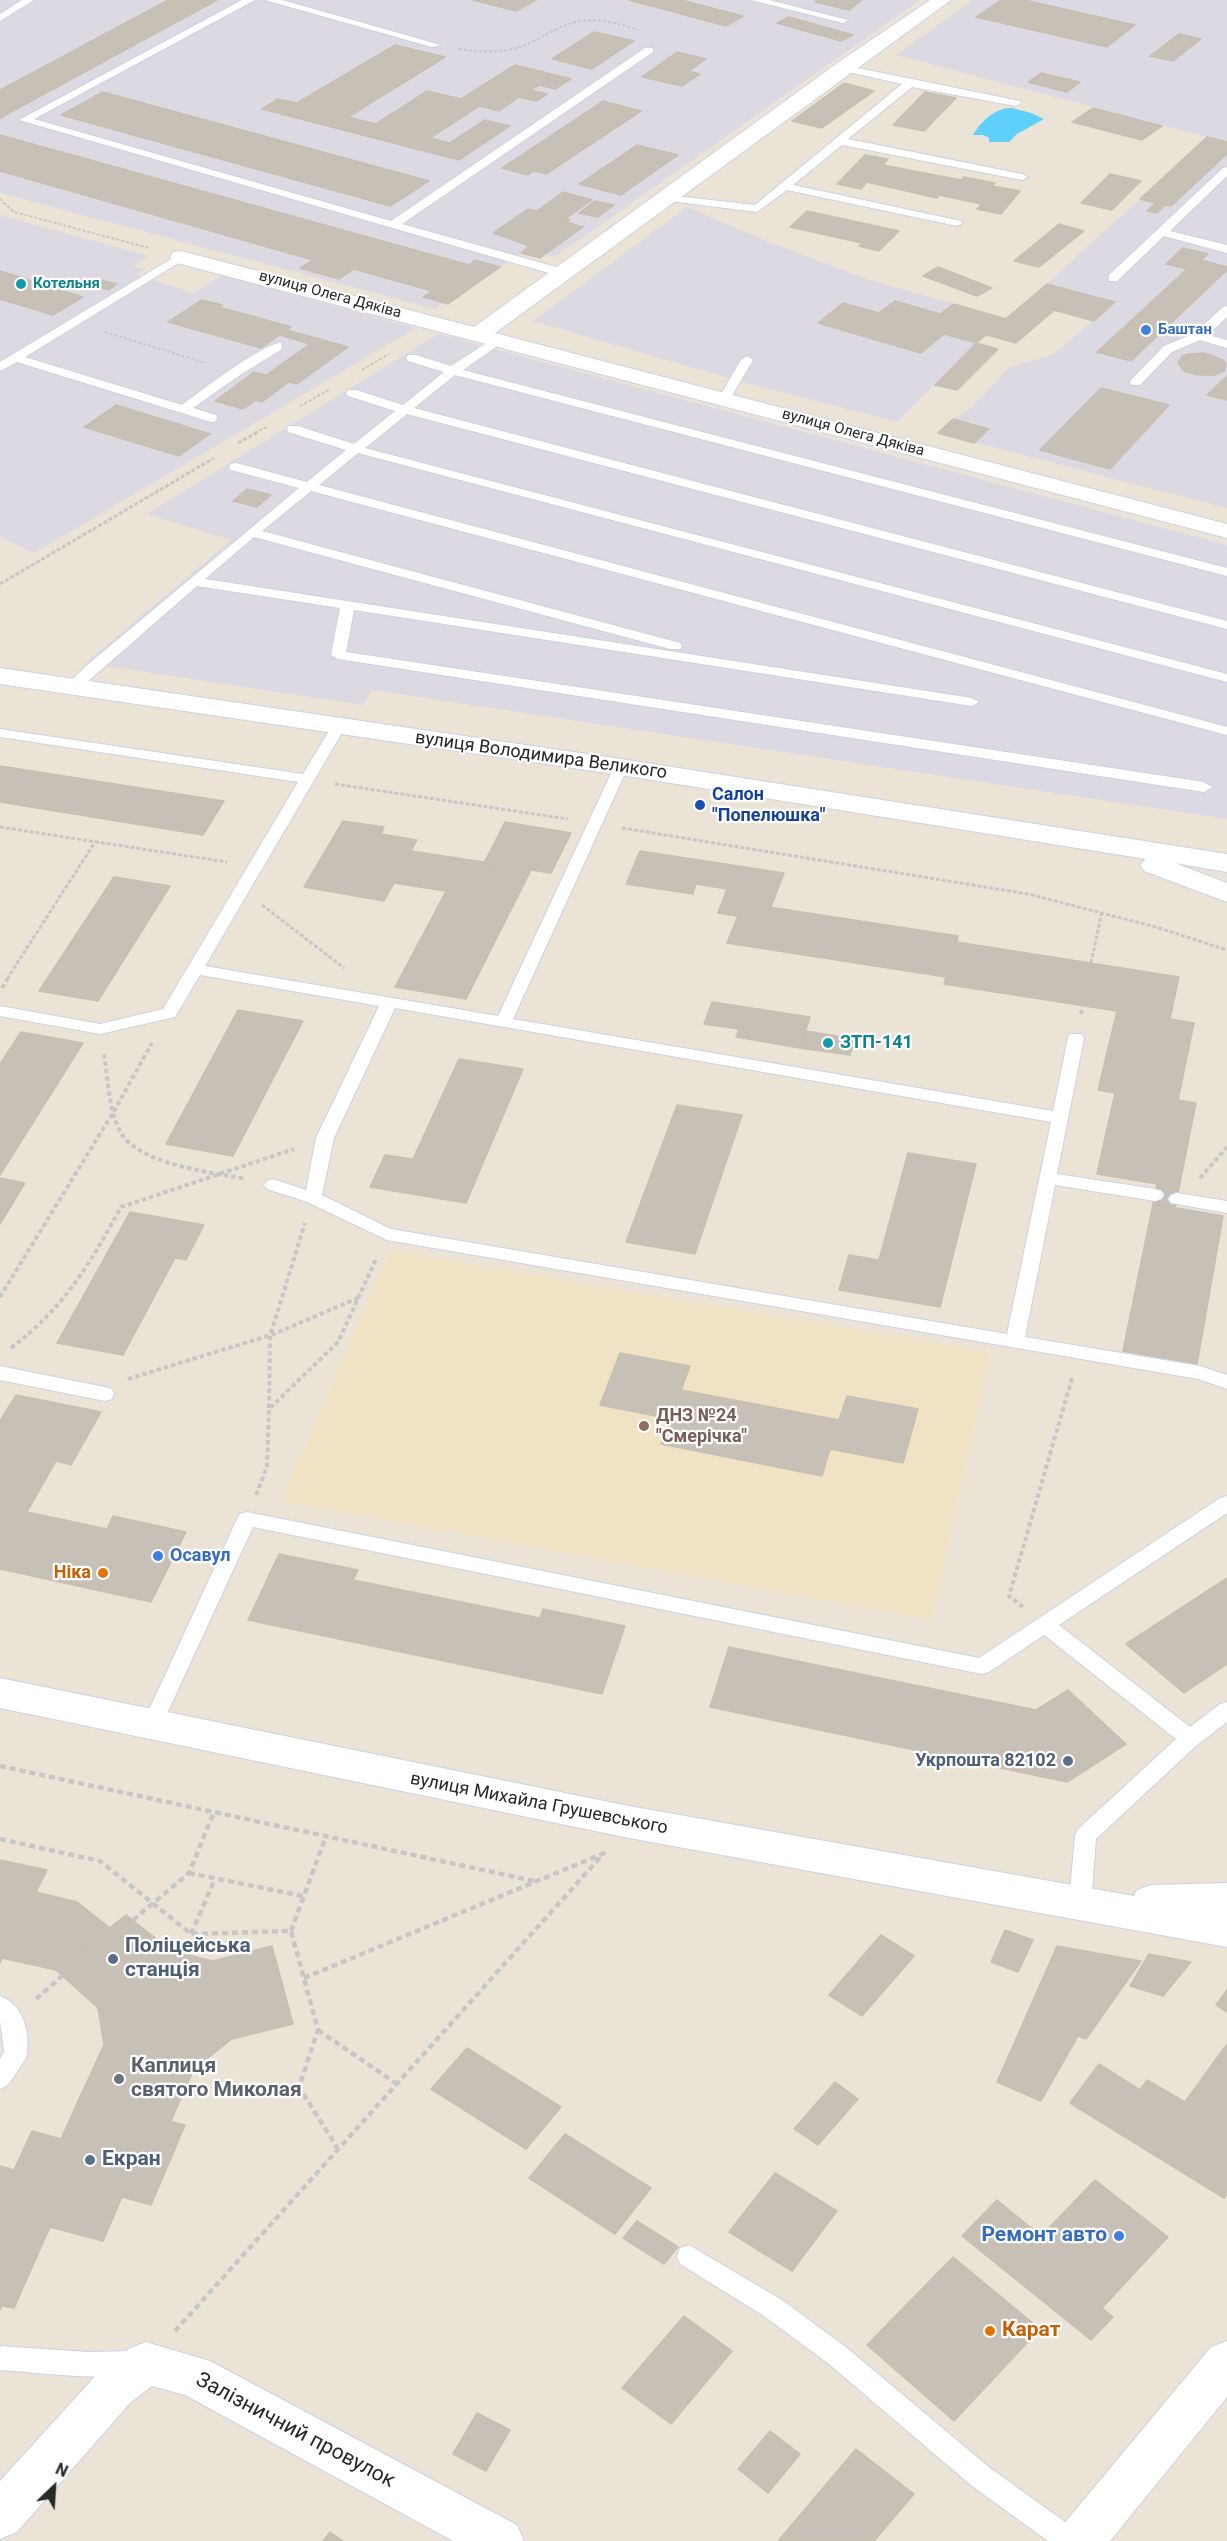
<!DOCTYPE html>
<html>
<head>
<meta charset="utf-8">
<style>
	body { margin:0 }
	#map { position:relative; width:1227px; height:2541px; overflow:hidden; background:#ece3d7; font-family:Roboto,sans-serif }
	canvas { display:block }
	.north { position:absolute; left:24px; top:2457px; width:60px; height:60px; -webkit-text-stroke:4px #fff; paint-order:stroke; rotate:25deg; font-size:16px; font-weight:700; line-height:24px; text-align:center; color:#282828 }
	.north::after { content:''; display:block; margin:auto; width:21px; height:27px; background:#282828; clip-path:polygon(50% 0,100% 100%,50% 72%,0 100%) }
</style>
</head>
<body>
<div id="map">
<canvas width="1227" height="2541"></canvas>
<div class="north">N</div>
</div>
<script>
const ctx = document.querySelector('canvas').getContext('2d');
ctx.lineJoin = 'round';
function fill(path, color) { ctx.fillStyle = color; ctx.fill(path, 'evenodd'); }
function trace(path, color, width, dash) { ctx.strokeStyle = color; ctx.lineWidth = width; ctx.lineCap = dash ? 'butt' : 'round'; ctx.setLineDash(dash || []); ctx.stroke(path); }
function drawText(font, color, halo, rows, align = 'center') {
  ctx.font = font + ' Roboto,sans-serif'; ctx.lineWidth = 4.5; ctx.setLineDash([]); ctx.textBaseline = 'middle'; ctx.strokeStyle = halo; ctx.fillStyle = color; for (const [text, x, y, turn = 0] of rows) {
    ctx.save(); ctx.translate(x, y); ctx.rotate((+turn || 0) * Math.PI / 180); ctx.textAlign = isNaN(turn) ? turn : align; if (halo) ctx.strokeText(text, 0, 0); ctx.fillText(text, 0, 0); ctx.restore();
  }
}
fill(new Path2D(`
	M0,0H920L555,257L544,254L540,258L521,253L448,304L443,303L434,309L0,193Z
	M973,0H1227V508L938,433L953,419L970,409L1009,367L1054,354L1114,303L1047,284L1207,137L896,55Z
	M687,207L769,242L869,280L1006,319L976,343L897,422L735,380L533,321Z
	M0,215L149,256L134,266L145,269L136,275L194,293L222,275L416,328L34,553L0,537Z
	M438,334L1227,545V819L372,690L362,705L86,663L231,540L147,514Z`), '#dcd9e3');
fill(new Path2D(`
	M390,1251L991,1352L932,1620L281,1501Z`), '#f0e2c4');
fill(new Path2D(`
	M1012,108L1031,113L1044,119L1017,134L1009,142H989V138L983,135H973C980,122 996,107 1012,108Z`), '#5ed0fa');
const building = new Path2D(`
	M168,0H217L0,118V90Z
	M473,0H536L516,11Z
	M629,0H681L743,16L726,26Z
	M818,0H862L849,10L815,2Z
	M1001,0H1024L1135,25L1107,47L976,17Z
	M789,17L853,35L841,41L777,23Z
	M594,32L634,41L592,69L552,59Z
	M1179,34L1201,39L1173,61L1150,56Z
	M395,45L445,57L348,117L376,124L427,91L461,99L515,65L571,79L555,89L539,85L530,90L547,94L536,101L519,97L499,111L479,106L430,138L450,143L485,120L510,126L459,160L262,109L278,99L297,103Z
	M677,52L706,59L689,71L700,74L682,86L642,77Z
	M1041,73L1080,82L1067,92L1028,82Z
	M844,83L874,91L822,128L792,121Z
	M103,92L429,181L390,206L61,115Z
	M925,92L956,98L924,131L893,125Z
	M603,101L641,111L546,174L534,171L528,175L502,168Z
	M1093,108L1162,126L1142,140L1072,122Z
	M0,135L469,265L475,260L500,267L448,304L423,297L432,291L354,269L339,279L300,268L313,260L0,171Z
	M1207,137L1227,142V154L1171,206L1165,205L1157,213L1147,211L1156,203L1140,199Z
	M637,145L678,155L621,195L579,184Z
	M865,155L888,159L883,165L961,180L964,177L995,183L992,186L1020,191L1001,214L977,209L982,204L939,195L937,198L867,182L861,189L837,184Z
	M1110,174L1141,181L1112,210L1081,203Z
	M563,192L592,200L565,219L537,211Z
	M595,201L614,205L598,217L579,213Z
	M528,209L570,220L566,222L583,227L540,258L521,253L530,246L493,233Z
	M807,211L899,231L879,251L859,246L862,243L790,227Z
	M1059,224L1084,231L1039,267L1014,261Z
	M1183,248L1208,254L1201,260L1227,267V270L1131,361L1097,352L1187,269L1166,264Z
	M938,267L992,288L977,296L923,276Z
	M0,271L83,297L53,315L0,299Z
	M101,280L117,284L109,290L93,285Z
	M1047,284L1076,292L1031,330L1002,322Z
	M1076,292L1115,302L1094,321L1054,310Z
	M202,300L222,305L219,307L291,327L261,348L168,322Z
	M895,301L940,314L954,304L1006,319L976,343L944,334L921,353L818,323L843,303L879,313Z
	M1002,322L1031,330L1016,343L987,335Z
	M287,330L348,347L297,384L289,382L262,402L256,400L243,409L215,401L254,372L266,375L310,344L280,335Z
	M976,343L998,349L979,368L957,363Z
	M1204,353L1223,360L1226,364L1224,371L1214,375H1198L1184,371L1178,363L1182,356L1188,354Z
	M957,363L979,368L957,390L935,385Z
	M1227,376V400L1207,395Z
	M1101,388L1169,405L1110,469L1040,450Z
	M116,405L210,434L179,456L84,427Z
	M953,419L989,429L974,443L938,433Z
	M247,489L271,495L257,507L233,501Z
	M0,766L224,801L203,835L0,802Z
	M343,821L384,827L381,834L417,840L411,851L496,864L485,886L452,880L446,891L394,883L384,901L304,887Z
	M505,822L571,833L551,873L531,870L466,999L395,987L452,880L485,886L496,864L484,863Z
	M640,851L784,873L771,907L743,903L737,916L718,913L727,889L696,884L693,894L626,884Z
	M114,877L170,886L98,1001L39,991Z
	M743,903L958,936L957,942L1179,977L1170,1019L1194,1023L1178,1100L1196,1103L1175,1208L1153,1204L1157,1184L1097,1174L1115,1093L1098,1090L1117,1011L944,984L946,977L727,943Z
	M712,1002L810,1017L800,1048L736,1037L739,1029L704,1024Z
	M238,1010L303,1021L233,1156L166,1144Z
	M806,1031L855,1039L850,1055L800,1048Z
	M21,1032L83,1043L0,1175V1064Z
	M459,1059L523,1069L466,1203L370,1187L385,1155L413,1159Z
	M677,1105L742,1115L695,1254L626,1242Z
	M908,1153L976,1164L940,1307L839,1290L849,1255L879,1260Z
	M0,1178L25,1183L0,1224Z
	M1153,1204L1223,1216L1197,1364L1123,1351Z
	M130,1212L204,1225L186,1260L175,1258L123,1355L57,1343Z
	M620,1353L690,1366L681,1390L839,1420L847,1396L918,1409L903,1463L830,1449L822,1476L661,1444L671,1419L600,1405Z
	M16,1395L101,1412L71,1465L56,1461L27,1512L107,1529L113,1516L186,1532L151,1602L0,1569V1421Z
	M279,1554L358,1570L353,1580L540,1618L543,1609L625,1626L602,1694L248,1620Z
	M1227,1578V1664L1184,1693L1126,1644Z
	M729,1647L1036,1710L1068,1690L1126,1744L1067,1782L710,1707Z
	M0,1860L47,1870L36,1892L77,1902L110,1928L56,1970L2,1958L0,1963Z
	M126,1915L172,1951L213,1961L272,1946L293,2024L232,2039L194,2069L171,2121L79,2099L104,2045L98,2008L56,1970Z
	M1005,1930L1033,1940L1018,1972L991,1962Z
	M881,1935L914,1956L862,2016L829,1995Z
	M1057,1946L1141,1961L1086,2039L1078,2036L1041,2101L997,2082Z
	M1149,1954L1191,1962L1163,1996L1130,1986Z
	M1227,1990V2012L1216,2005Z
	M1227,2044V2194L1224,2198L1070,2103L1099,2064L1140,2090L1147,2080L1185,2102Z
	M467,2048L561,2107L526,2149L431,2089Z
	M835,2082L858,2099L818,2145L794,2129Z
	M79,2099L185,2125L151,2205L122,2197L103,2241L50,2227L14,2308L2,2306L0,2310V2166L14,2170L32,2131L61,2139Z
	M565,2134L651,2188L615,2234L529,2178Z
	M775,2173L837,2211L792,2271L729,2232Z
	M1095,2180L1168,2237L1102,2308L1113,2317L1091,2340L962,2236L997,2200L1041,2236Z
	M637,2221L678,2247L664,2264L623,2238Z
	M953,2257L1040,2329L954,2421L867,2345Z
	M684,2316L732,2351L671,2424L622,2388Z
	M477,2413L510,2430L486,2471L453,2454Z
	M770,2431L800,2454L768,2493L738,2469Z
	M856,2449L914,2494L874,2541H778Z
	M330,2532L343,2541H323Z`);
fill(building, '#c7c0b7');
trace(building, '#c7bfb1', 1.5);
const lane = new Path2D(`
	M22,0H34L0,21V14Z
	M242,0H255L34,119L391,221L645,48H653V52L402,224L567,270V276H559L19,120Z
	M265,0H282L441,45L432,47Z
	M751,0H769L848,20L843,23Z
	M843,65L1020,101L1021,103L1016,106L912,87L848,139L1022,174L1028,177L1022,180L842,145L793,185L961,221L963,223L957,226L787,190L757,212L662,200V196L666,195L755,205L902,84L839,70V66Z
	M1227,167V176L1170,231L1227,245V253L1164,236L1117,281H1109V275L1223,168Z
	M181,253L185,255V259L25,357L182,405C198,393 267,340 282,343V349L240,375L193,408L216,415L217,418L216,421L211,422L17,362L0,371V362Z
	M1227,306V317L1208,335L1227,340V348L1200,340L1172,352L1140,385H1132L1130,382L1132,379L1164,346L1195,333L1223,307Z
	M499,335L505,339L503,342L463,370L1227,568V576L455,375L414,408L1227,621V629L407,414L365,448L1227,674V682L358,453L319,485L1227,727V735L311,491L262,531L680,643L682,646L680,649H670L254,537L205,579L972,698L979,702L972,706L354,610L346,652L1204,782L1212,787L1204,792L338,659L331,655L340,608L197,586L78,690H68L66,687L68,684L86,666L299,488L231,470L229,467L231,464L236,463L307,482L346,450L288,432L287,429L288,426H298L354,444L395,411L348,396L346,393L348,390H356L403,405L444,372L408,361L406,358L408,355H416L451,366Z
	M747,356L753,360L730,399L724,403L720,402L718,399L741,360Z
	M339,722L346,726L205,966L498,1016L614,767L621,763L626,764L628,767L513,1019L1053,1111L1068,1038L1070,1034H1082L1084,1038L1057,1174L1155,1189L1161,1191L1164,1195L1161,1199L1155,1201L1055,1185L1025,1337L1200,1366L1227,1375V1389L1198,1379L387,1240L307,1202L267,1189L264,1185L267,1181L273,1179L306,1190L316,1138L379,1006L200,975L175,1017L100,1034L0,1016V1006L100,1024L163,1009L298,782L0,737V729L303,774L332,726ZM395,1008L1051,1122L1007,1334L391,1229L322,1195L334,1138Z
	M1177,1193L1227,1201V1213L1171,1203L1168,1199L1171,1195Z
	M0,1366L105,1387L112,1389L114,1394L112,1399L105,1401L0,1380Z
	M1227,1496V1513L1059,1625L1190,1727L1220,1704L1227,1702V1722L1197,1745L1096,1839L1091,1904L1088,1910L1080,1913L1072,1910L1069,1904L1075,1835L1078,1829L1176,1739L1044,1635L989,1672L982,1674L253,1527L159,1731L152,1733L145,1731L142,1725L237,1519L240,1514L247,1512L979,1658L1220,1498Z
	M0,1996C22,2004 30,2029 27,2052C27,2059 20,2067 16,2073C11,2081 9,2086 0,2089V2059L4,2052L0,2021Z
	M689,2245L782,2300L847,2348L990,2468L1079,2532L1083,2541H1048L972,2486L829,2364L764,2316L680,2264L677,2256L680,2248Z
	M0,2346L88,2352L133,2351L142,2355L145,2363L142,2371C112,2383 35,2372 0,2370Z`);
const street = new Path2D(`
	M930,0H951L495,333L1227,524V538L173,262L170,257L173,252L181,251L474,327L836,64Z
	M146,2342L210,2361L517,2525L524,2541H453L185,2395L152,2386L130,2403L17,2532L0,2539V2481L98,2373L130,2348Z`);
const secondary = new Path2D(`
	M0,668L621,759L1227,854V872L1175,863L1227,883V902L1144,871L1140,865L1146,859L621,775L0,684Z
	M0,1678L629,1806L1134,1896L1137,1890L1151,1885L1227,1883V1947L629,1838L0,1708Z
	M1227,2341V2397L1110,2541H1056L1063,2525L1211,2347Z`);
trace(lane, '#cdd1e3', 2);
trace(street, '#cdd1e3', 2);
trace(secondary, '#cdd1e3', 2);
trace(new Path2D(`
	M459,49C479,52 500,53 519,47C533,43 544,35 557,29C584,15 610,20 638,30
	M0,199L14,212L149,248
	M105,332L206,363
	M362,370L389,354
	M300,406L330,389
	M255,433L268,426`), '#c7c7c7', 2, [3, 2]);
trace(new Path2D(`
	M238,443L258,432
	M0,584L214,458
	M335,784L568,819
	M0,827L227,862
	M622,828L1028,894L1156,927L1227,950
	M262,905L344,968
	M1091,963L1102,911
	M7,979L95,842`), '#c7c7c7', 3, [4, 2]);
trace(new Path2D(`
	M2,988L8,978
	M1081,1014L1083,1005
	M104,1054C108,1078 108,1108 120,1131C138,1165 211,1172 246,1179
	M1200,1178L1227,1147
	M0,1297L114,1111L152,1043
	M11,1348C65,1307 89,1265 121,1207L294,1149
	M128,1379L274,1334L358,1298
	M269,1408L270,1336L305,1223
	M256,1495L267,1467L269,1409L338,1342L377,1257
	M1023,1607L1009,1596L1072,1378`), '#c7c7c7', 4, [4.5, 3]);
trace(new Path2D(`
	M0,1766L534,1881
	M0,1839L100,1861L191,1934L291,1931L318,2030L299,2087L338,2149
	M189,1873L303,1896
	M133,1920L189,1873L214,1812
	M291,1931L326,1836
	M191,1934L215,1879
	M304,1978L602,1854
	M36,1999L62,1976
	M318,2030L397,2084
	M175,2331L605,1852`), '#c7c7c7', 4.5, [6, 4]);
fill(lane, '#fff');
fill(street, '#fff');
fill(secondary, '#fff');
for (const [x, y, r, color] of [
	[21,284,6,"#0f9aa8"],
	[1146,330,6,"#3f7fe0"],
	[700,805,6,"#1a4fb4"],
	[828,1043,6,"#0f9aa8"],
	[644,1426,6,"#8d6e63"],
	[158,1556,6,"#3f7fe0"],
	[103,1573,6,"#e8710a"],
	[1068,1761,6,"#5c6f8a"],
	[113,1959,6,"#5c6f8a"],
	[119,2079,6,"#6b7280"],
	[90,2160,6,"#5c6f8a"],
	[1119,2236,6,"#3f7fe0"],
	[990,2331,6,"#e8710a"]
]) { const dot = new Path2D(); dot.arc(x, y, r, 0, 2 * Math.PI); ctx.fillStyle = color; ctx.fill(dot); trace(dot, '#fff', 2); }
drawText('bold 15px', '#0d838f', '#fff', [
	["Котельня",33,284]
], 'left');
drawText('15px', '#282828', '#fff', [
	["вулиця Олега Дяківа",330,295,15],
	["вулиця Олега Дяківа",853,433,15]
]);
drawText('bold 15px', '#366cbe', '#fff', [
	["Баштан",1158,330]
], 'left');
drawText('18px', '#282828', '#fff', [
	["вулиця Володимира Великого",541,756,8],
	["вулиця Михайла Грушевського",539,1804,11]
]);
drawText('bold 18px', '#164399', '#fff', [
	["Салон",712,795],
	["\"Попелюшка\"",712,816]
], 'left');
drawText('bold 18px', '#0d838f', '#fff', [
	["ЗТП-141",840,1043]
], 'left');
drawText('bold 18px', '#785e54', '#fff', [
	["ДНЗ №24",656,1416],
	["\"Смерічка\"",656,1437]
], 'left');
drawText('bold 18px', '#366cbe', '#fff', [
	["Осавул",170,1556]
], 'left');
drawText('bold 18px', '#c56008', '#fff', [
	["Ніка",91,1573]
], 'right');
drawText('bold 18px', '#4e5e75', '#fff', [
	["Укрпошта 82102",1056,1761]
], 'right');
drawText('bold 21px', '#4e5e75', '#fff', [
	["Поліцейська",125,1947],
	["станція",125,1971],
	["Екран",102,2160]
], 'left');
drawText('bold 21px', '#5b616d', '#fff', [
	["Каплиця",131,2067],
	["святого Миколая",131,2091]
], 'left');
drawText('bold 21px', '#366cbe', '#fff', [
	["Ремонт авто",1107,2236]
], 'right');
drawText('bold 21px', '#c56008', '#fff', [
	["Карат",1002,2331]
], 'left');
drawText('21px', '#282828', '#fff', [
	["Залізничний провулок",295,2431,28]
]);
</script>
</body>
</html>
